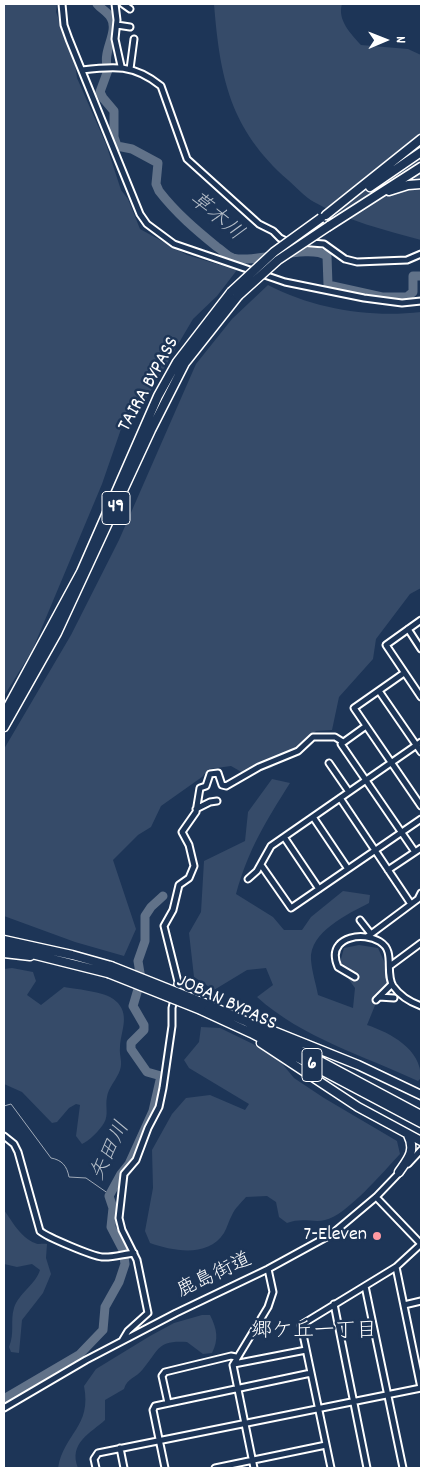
<!DOCTYPE html>
<html>
<head>
<meta charset="utf-8">
<style>
	body { margin:0 }
	#map { position:relative; width:425px; height:1472px; overflow:hidden; background:#1d3557; font-family:Dekko,sans-serif }
	canvas { display:block }
	.frame { position:absolute; inset:0; border:5px solid #fff; pointer-events:none }
	.north { position:absolute; left:360px; top:15px; width:50px; height:50px; -webkit-text-stroke:4px #1d3557; paint-order:stroke; rotate:89deg; font-size:14px; font-weight:700; line-height:20px; text-align:center; color:#fff }
	.north::after { content:''; display:block; margin:auto; width:18px; height:22px; background:#fff; clip-path:polygon(50% 0,100% 100%,50% 72%,0 100%) }
</style>
</head>
<body>
<div id="map">
<canvas width="425" height="1472"></canvas>
<div class="frame"></div>
<div class="north">N</div>
</div>
<script>
const ctx = document.querySelector('canvas').getContext('2d');
ctx.lineJoin = 'round';
function fill(path, color) { ctx.fillStyle = color; ctx.fill(path, 'evenodd'); }
function trace(path, color, width, dash) { ctx.strokeStyle = color; ctx.lineWidth = width; ctx.lineCap = dash ? 'butt' : 'round'; ctx.setLineDash(dash || []); ctx.stroke(path); }
function drawText(font, color, halo, rows, align = 'center') {
  ctx.font = font + ' Dekko,"Klee One",sans-serif'; ctx.lineWidth = 5; ctx.setLineDash([]); ctx.textBaseline = 'middle'; ctx.strokeStyle = halo; ctx.fillStyle = color; for (const [text, x, y, turn = 0] of rows) {
    ctx.save(); ctx.translate(x, y); ctx.rotate((+turn || 0) * Math.PI / 180); ctx.textAlign = isNaN(turn) ? turn : align; if (halo) ctx.strokeText(text, 0, 0); ctx.fillText(text, 0, 0); ctx.restore();
  }
}
fill(new Path2D(`
	M4,4H57L56,12L75,64L77,78L106,144L121,190L128,199L140,229L187,255L237,270L217,296L193,319L144,402L121,429L102,484L32,651L4,696Z
	M214,4H342C337,20 351,34 361,45L408,49L421,55V240C384,230 348,221 314,202C305,197 296,187 288,180C230,129 220,78 214,4Z
	M268,285C314,309 370,318 421,312V588L410,594L376,639L373,659L339,697L332,730L316,731L293,753L287,754L271,768L245,774L231,766L209,769L202,777L161,806L151,827L138,835L113,860L136,929L124,956L75,942L4,916V749L71,635L119,540L196,364L232,319Z
	M272,779L290,783C266,821 248,850 236,894L273,917L284,930H302L311,917L343,891L370,895L369,903C348,914 309,932 311,960C312,972 316,984 318,995L353,1008L355,988L339,966L344,948L359,945L378,948L388,970V991L378,998L367,1025C391,1033 421,1049 421,1078L418,1081C365,1056 302,1038 257,997L273,985L266,968L247,970L214,990L194,977L189,933L201,912L204,861L245,841L248,812Z
	M12,968L33,972L36,981L27,995L41,1005L64,987C79,990 108,991 118,1003C130,1017 120,1033 120,1047C119,1056 123,1062 120,1070C117,1079 108,1088 107,1097C105,1106 109,1115 104,1123C100,1130 89,1141 82,1144L76,1136L80,1105L76,1104L69,1108L57,1122L52,1123L22,1092L4,1084V969Z
	M201,1027L220,1028L253,1044L279,1060L294,1078L324,1098L397,1141L400,1154C384,1171 346,1216 325,1220C314,1223 302,1217 287,1223L279,1217L276,1202L267,1196L246,1197C241,1203 235,1208 232,1215C229,1220 227,1228 224,1233C208,1258 173,1251 150,1243L145,1231L153,1188L152,1150L172,1114L186,1098L210,1095L245,1110L249,1104L189,1068L184,1060L199,1042Z
	M4,1210C12,1221 21,1238 35,1243C38,1245 43,1243 47,1244L46,1258L51,1274L43,1293L22,1320L19,1353L11,1352L9,1347C15,1333 10,1321 14,1308C18,1294 36,1284 40,1270L32,1264L17,1267L4,1264Z
	M202,1315H210C217,1329 219,1339 212,1353L203,1354L187,1342C157,1340 159,1350 143,1369C136,1378 127,1378 124,1389L105,1400V1420C91,1433 68,1443 78,1468H58C64,1433 92,1427 84,1386L96,1369L150,1336L174,1323Z`), '#364b69');
trace(new Path2D(`
	M4,1106L11,1104L51,1158C62,1160 67,1166 69,1177L86,1178L109,1194`), '#a0aab8', 1);
trace(new Path2D(`
	M97,4C101,9 108,12 111,18C119,31 103,50 107,65
	M108,70L100,92L103,98L114,111V137L117,146L132,149L158,163L156,184L159,191C176,213 196,230 217,247C222,250 227,256 233,258C256,264 309,243 327,256L328,285L382,297H407L413,292V276H421
	M4,1399L79,1355L103,1330L105,1307L119,1282L125,1264L123,1250L111,1227L113,1208L109,1196L121,1174L129,1164L153,1111L161,1076L147,1072L131,1049V1043L144,1030V1025L133,1006L141,979L138,961L145,941V916L151,907L163,896`), '#617289', 9);
const minor = new Path2D(`
	M62,4L64,25L69,39L140,214L147,224L174,244L285,282L364,298L402,303L421,301
	M115,4L117,20L115,39L121,66
	M123,4L130,9
	M117,25L130,27
	M130,69L134,39
	M82,70C114,66 134,64 161,86L187,159L259,224L273,231L280,238L286,241L324,244L345,259L357,262L407,260L421,254
	M421,620L386,645L421,697
	M408,629L421,649
	M404,673L354,708L421,806
	M379,691L421,752
	M366,726L341,744L415,852
	M329,763L349,792
	M340,798L411,904
	M196,809L210,802L217,801
	M313,817L348,869
	M284,837L319,889
	M261,865L291,908L421,819
	M388,870L421,848
	M248,879L257,871L271,846L421,742
	M360,920L371,934
	M367,937L418,899L421,893
	M390,966L421,943
	M355,977L338,967C335,960 333,952 339,945C349,932 383,934 388,952C391,962 387,977 393,986C400,996 410,1002 421,1006
	M379,997L394,998
	M376,1000L392,984
	M4,1136L14,1144L18,1152L40,1231C47,1237 92,1256 102,1257C112,1258 124,1254 134,1253
	M408,1164L421,1150
	M376,1197L421,1244
	M396,1267L421,1388
	M365,1286L403,1468
	M334,1304L367,1468
	M404,1305L421,1301
	M122,1341L128,1331L148,1313L137,1260L122,1230L119,1218L124,1174L136,1160L148,1128L159,1107L163,1088L172,1026V1008L178,982L164,926L173,910L179,885L189,878L194,866L189,845L182,832L196,812L200,788L206,786L210,774L218,773L222,785L226,786L259,767L298,751L313,737H335L343,742
	M234,1364L306,1350
	M168,1403L162,1376L165,1372L231,1356L236,1357
	M4,1408L86,1360L176,1313L268,1269L332,1234L376,1197L400,1172
	M120,1448L124,1468
	M96,1468L94,1459L98,1453L421,1388
	M165,1468L153,1410L155,1406L311,1373
	M215,1468L326,1445
	M254,1468L233,1365L268,1307L273,1292L268,1269
	M331,1468L301,1325L396,1267L421,1244`);
const highway = new Path2D(`
	M370,187L421,152
	M389,191L408,185L421,184
	M326,215L421,139
	M329,226L421,167
	M4,714L81,572L158,396L177,362L231,292
	M4,727L57,633L151,430L185,363L238,296
	M4,940L72,955L111,966
	M4,947L108,973
	M4,953L30,956
	M204,1003L245,1021L421,1115
	M201,1010L251,1033L421,1123
	M261,1026L358,1065L421,1095
	M261,1043L358,1107L421,1141
	M399,1172C408,1159 416,1151 408,1135`);
trace(minor, '#fff', 9);
trace(highway, '#fff', 11);
trace(minor, '#1d3557', 5);
trace(highway, '#1d3557', 8);
const highwayBridge = new Path2D(`
	M231,292L274,252L321,218
	M238,296L278,260L329,226
	M111,966L204,1003
	M108,973L201,1010`);
trace(highwayBridge, '#fff', 11, []);
trace(highwayBridge, '#1d3557', 8);
for (const [x, y, r, color] of [
	[377,1236,5,"#ff9aa2"]
]) { const dot = new Path2D(); dot.arc(x, y, r, 0, 2 * Math.PI); ctx.fillStyle = color; ctx.fill(dot); trace(dot, '#1d3557', 2); }
for (const [x, y, w] of [
	[116,508,28],
	[312,1065,20]
]) { const box = new Path2D(); box.roundRect(x - w / 2, y - 16.5, w, 33, 4); ctx.fillStyle = '#1d3557'; ctx.fill(box); trace(box, '#fff', 1); }
drawText('bold 19px', '#fff', null, [
	["49",116,508],
	["6",312,1065]
]);
drawText('20px', '#fff', '#1d3557', [
	["TAIRA BYPASS",150,385,-61],
	["JOBAN BYPASS",226,1004,25],
	["鹿島街道",215,1277,-25]
]);
drawText('20px', '#fff', '#1d3557', [
	["7-Eleven",367,1236]
], 'right');
drawText('italic 21px', '#b8c0ca', '#1d3557', [
	["草木川",215,218,40],
	["矢田川",112,1152,-64]
]);
drawText('21px', '#fff', '#1d3557', [
	["郷ケ丘一丁目",314,1333]
]);
</script>
</body>
</html>
